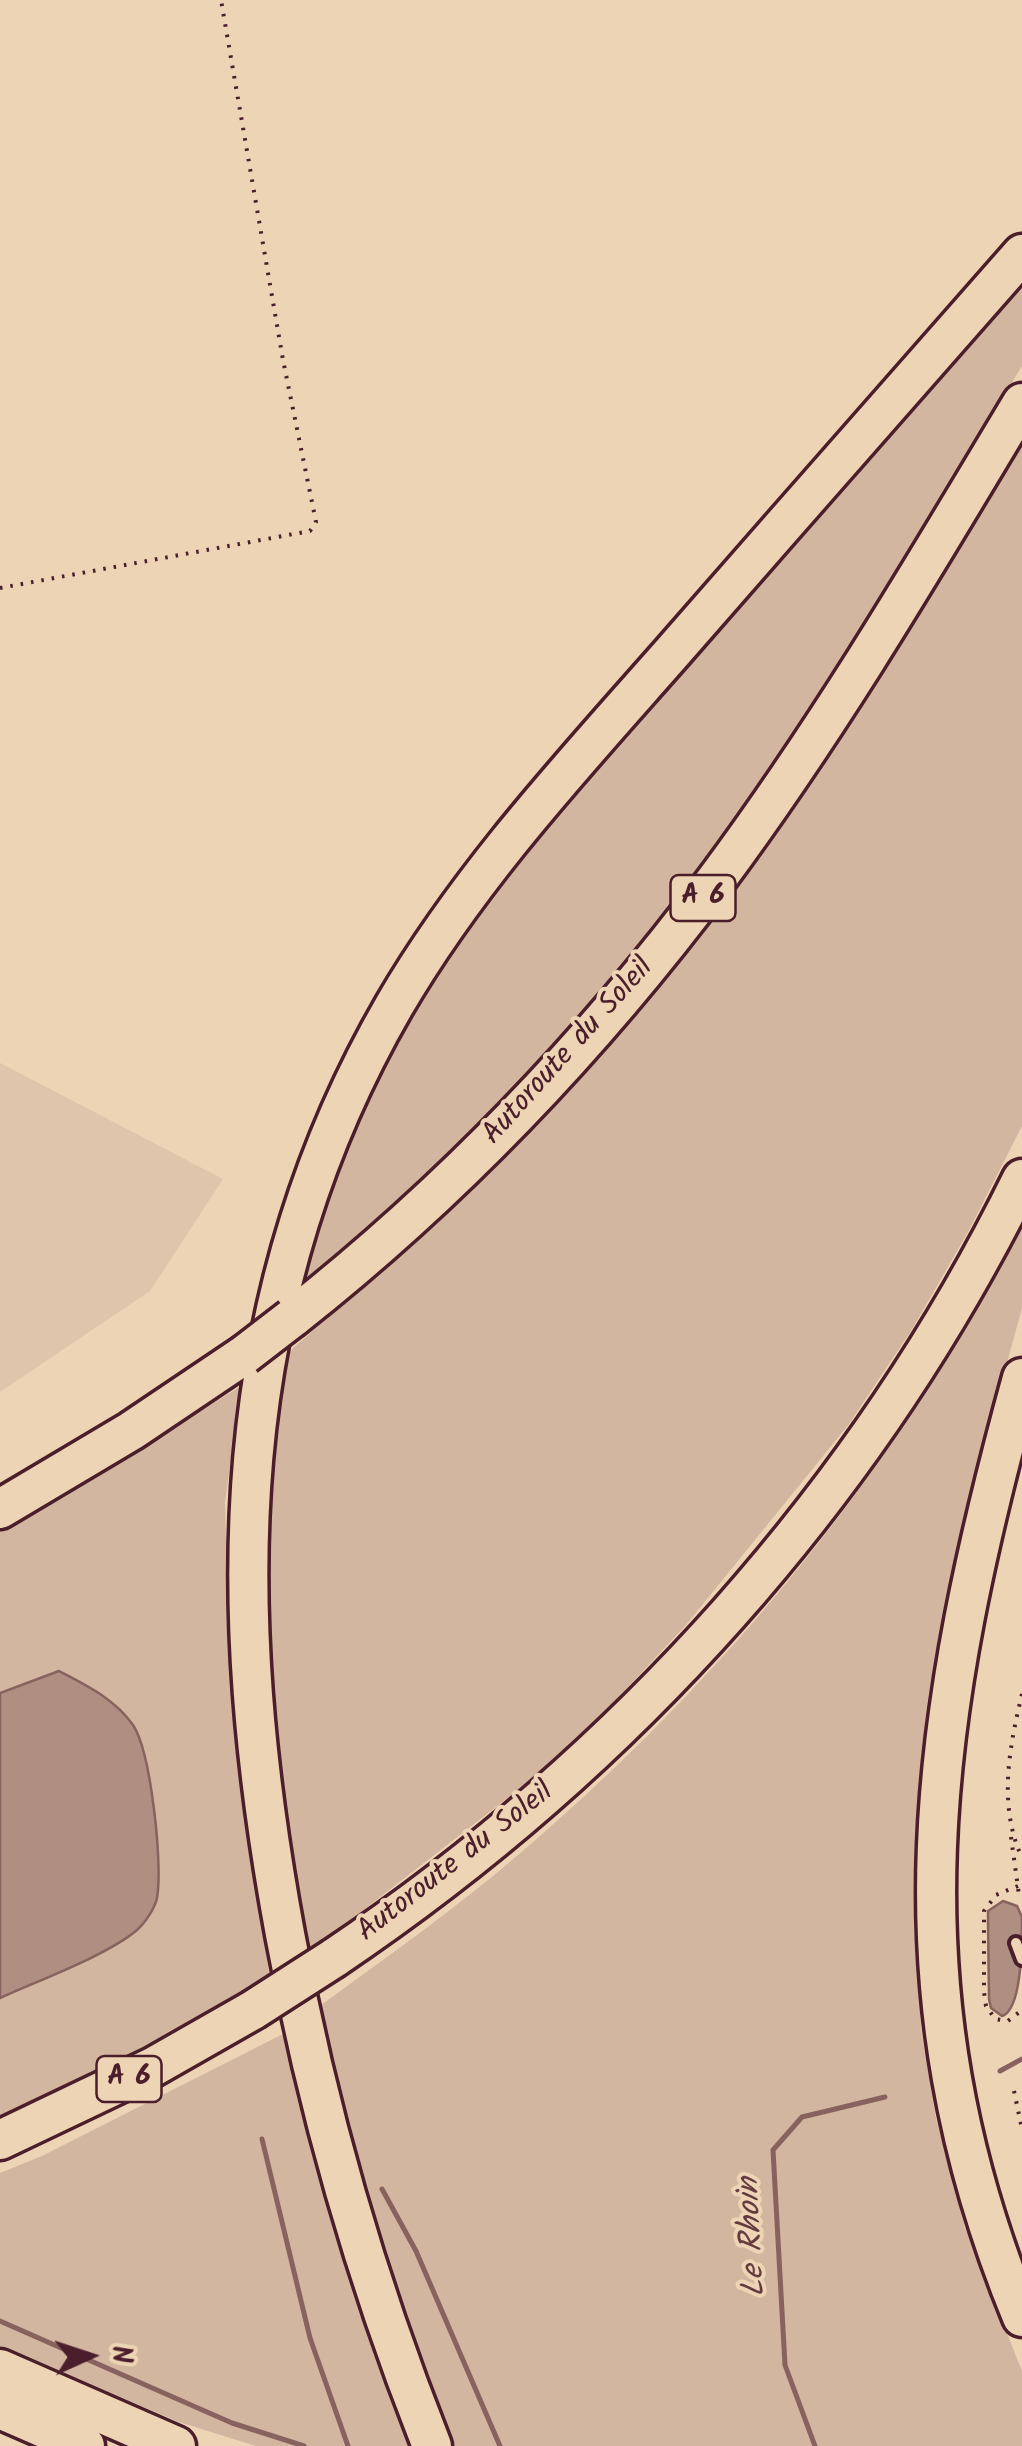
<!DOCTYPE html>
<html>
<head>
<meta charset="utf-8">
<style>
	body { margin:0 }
	#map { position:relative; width:1022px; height:2446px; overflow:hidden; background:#edd4b5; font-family:Kalam,sans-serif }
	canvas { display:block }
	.north { position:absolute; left:40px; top:2306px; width:100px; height:100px; -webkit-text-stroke:8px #edd4b5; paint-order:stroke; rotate:87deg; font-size:28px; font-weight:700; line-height:40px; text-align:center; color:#4a1f2b }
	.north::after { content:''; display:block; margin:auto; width:35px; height:45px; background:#4a1f2b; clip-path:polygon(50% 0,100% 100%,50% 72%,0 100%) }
</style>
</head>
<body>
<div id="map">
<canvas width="1022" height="2446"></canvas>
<div class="north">N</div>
</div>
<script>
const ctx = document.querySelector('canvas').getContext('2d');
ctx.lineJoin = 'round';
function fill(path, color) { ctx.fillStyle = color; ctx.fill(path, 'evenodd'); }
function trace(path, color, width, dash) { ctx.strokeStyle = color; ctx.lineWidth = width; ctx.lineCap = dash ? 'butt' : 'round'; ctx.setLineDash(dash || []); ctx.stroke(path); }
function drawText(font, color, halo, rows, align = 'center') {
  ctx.font = font + ' Kalam,sans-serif'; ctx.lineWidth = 8; ctx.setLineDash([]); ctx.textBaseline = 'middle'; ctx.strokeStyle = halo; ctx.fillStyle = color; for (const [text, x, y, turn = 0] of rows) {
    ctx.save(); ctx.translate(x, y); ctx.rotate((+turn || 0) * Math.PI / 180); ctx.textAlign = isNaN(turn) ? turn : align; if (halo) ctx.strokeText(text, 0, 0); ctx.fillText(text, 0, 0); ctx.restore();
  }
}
fill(new Path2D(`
	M0,1063L223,1179L150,1291L0,1392Z`), '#dfc5a9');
fill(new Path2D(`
	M1022,273V366L892,581L783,750L668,915L529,1078L414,1195L293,1288L352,1110L437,961L552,807Z
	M1022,438V1126L968,1232L911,1331L849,1424L686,1625L611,1705L532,1779L303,1957L277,1809L260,1561L276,1371L293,1348L395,1259L493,1167L585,1069L674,964Z
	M1022,1221V1308L961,1530L937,1647L927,1704L914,1855L921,2029L935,2114L965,2228L1022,2371V2446H451C394,2305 351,2158 313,2011C382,1960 453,1911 518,1855C725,1679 901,1465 1022,1221Z
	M241,1386L225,1502L229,1649L245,1819L270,1979L83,2081L0,2122V1998L114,1944L139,1929L134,1726C112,1701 89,1686 59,1671L0,1693V1531L89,1481Z
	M285,2033C314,2174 356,2313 411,2446H256L179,2422L0,2346V2173L42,2156Z`), '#d2b69f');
const water = new Path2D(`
	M59,1671C86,1685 115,1699 133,1725C151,1752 163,1865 157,1898C155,1908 145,1923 137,1930C108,1955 37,1981 0,1998V1693Z
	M1003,1901L1017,1906L1022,1917C1022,1944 1022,2010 1002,2016L991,2008L989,1999L988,1921V1911Z`);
fill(water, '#af8f81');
trace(water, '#87625f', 2.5);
trace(new Path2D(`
	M1000,2071L1022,2059
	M262,2139L310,2338L348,2446
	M382,2189L416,2251L500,2446
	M0,2321L232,2423L304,2446
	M815,2446L785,2365L773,2150L802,2117L885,2097`), '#87625f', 5);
const lane = new Path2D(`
	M1016,1943L1022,1959`);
const highway = new Path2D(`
	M292,1318C453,1191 594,1043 716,880C829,728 925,565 1022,403
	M1022,1378C931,1710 886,1987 1022,2317
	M0,1509L131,1431L244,1355
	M334,1958C625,1762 867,1494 1022,1179
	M0,2140L153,2067L253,2010
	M0,2369L176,2446
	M0,2409L85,2446
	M432,2446C366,2280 317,2109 285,1934C225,1608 224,1300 394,1006C469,877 572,766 670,655C787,521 905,387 1022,254`);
trace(lane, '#4a1f2b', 18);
trace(highway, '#4a1f2b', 45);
trace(new Path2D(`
	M0,588L310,531L316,522L283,360L221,0
	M1022,1694C1009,1748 998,1806 1022,1858
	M1011,1837L1019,1895
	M1018,1886L996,1895L984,1911V1992L986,2006L995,2019L1008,2021L1022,2010
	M1014,2091L1022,2129`), '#4a1f2b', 4, [2.5, 8]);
trace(lane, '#edd4b5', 10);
trace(highway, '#edd4b5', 38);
const highwayBridge = new Path2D(`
	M244,1355L292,1318
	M253,2010L334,1958`);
trace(highwayBridge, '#4a1f2b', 45, []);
trace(highwayBridge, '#edd4b5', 38);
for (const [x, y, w] of [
	[703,898,65],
	[129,2079,65]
]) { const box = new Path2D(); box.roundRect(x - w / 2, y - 23, w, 46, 8); ctx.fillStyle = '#edd4b5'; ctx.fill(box); trace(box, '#4a1f2b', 2.5); }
drawText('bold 28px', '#4a1f2b', null, [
	["A 6",703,898],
	["A 6",129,2079]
]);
drawText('30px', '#4a1f2b', '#edd4b5', [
	["Autoroute du Soleil",570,1053,-48],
	["Autoroute du Soleil",457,1864,-38]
]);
drawText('italic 32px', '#633b40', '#edd4b5', [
	["Le Rhoin",755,2237,-93]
]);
</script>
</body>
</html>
